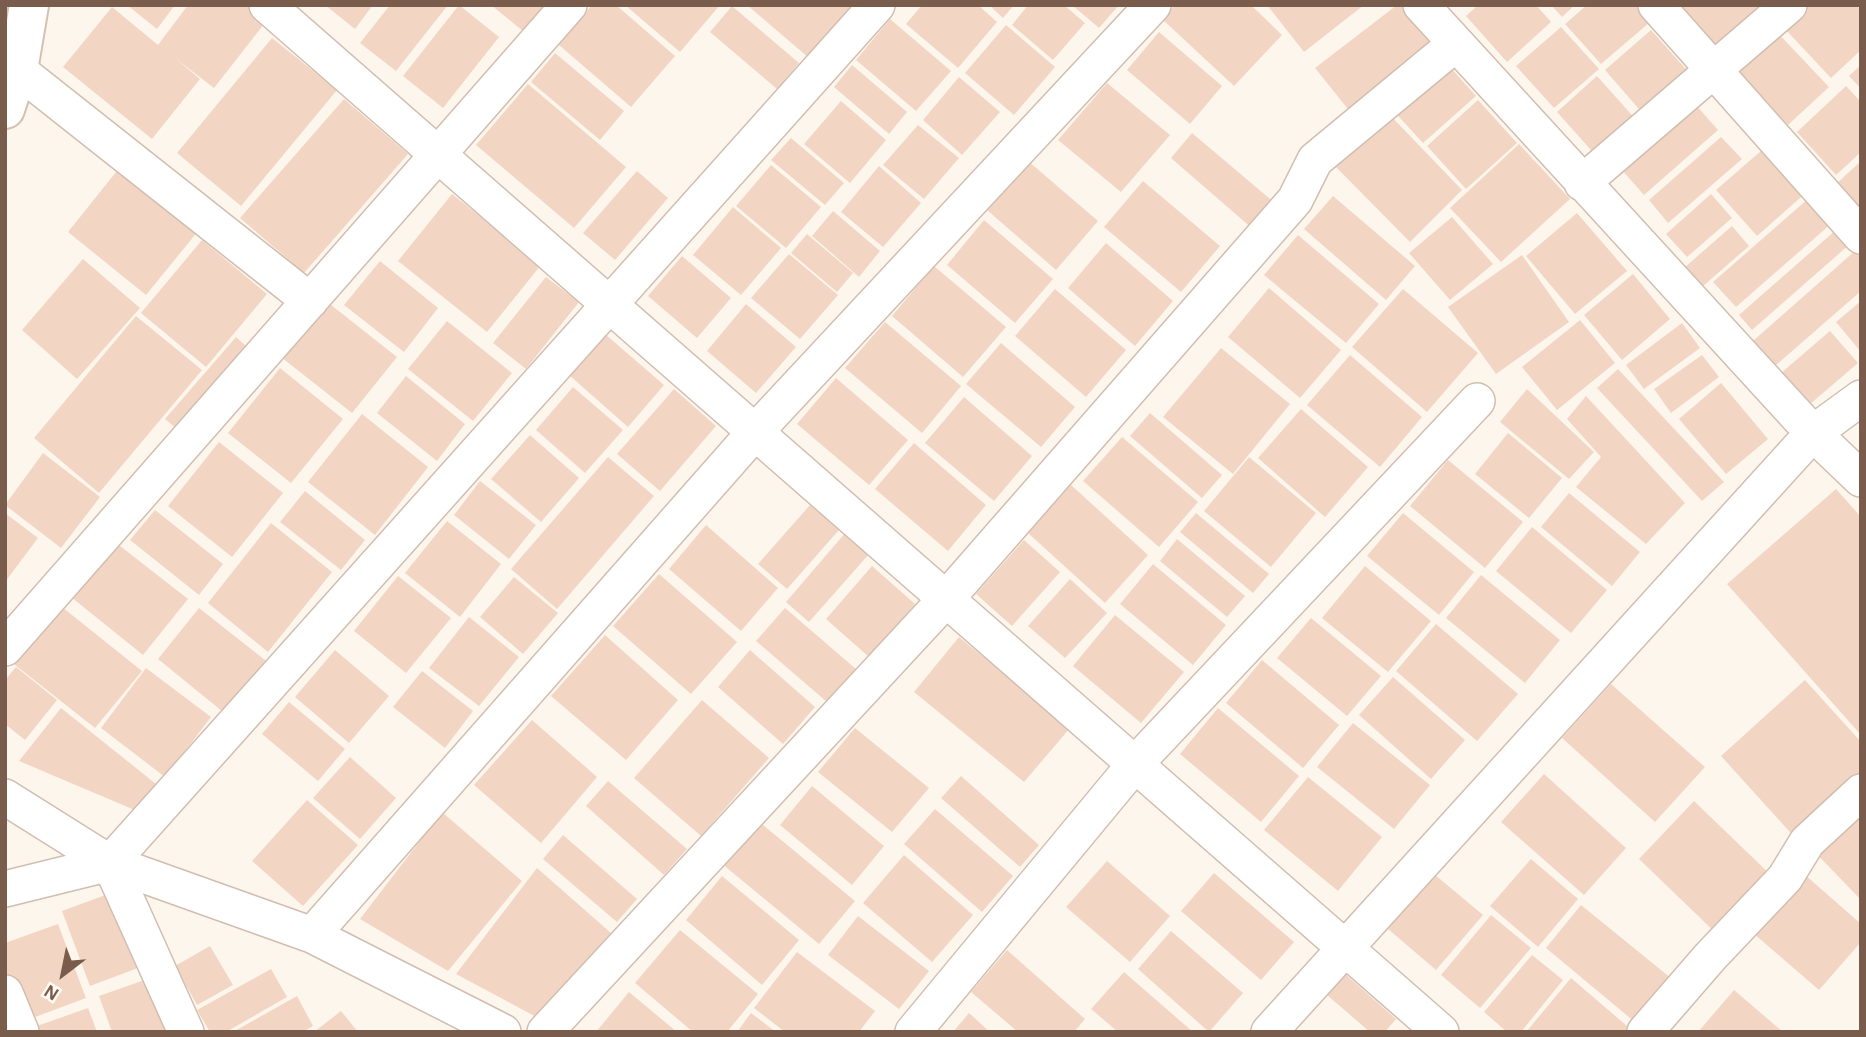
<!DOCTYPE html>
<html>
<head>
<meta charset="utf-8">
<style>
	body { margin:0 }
	#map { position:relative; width:1866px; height:1037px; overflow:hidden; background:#fdf6ec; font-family:"Alegreya Sans",sans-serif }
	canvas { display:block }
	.frame { position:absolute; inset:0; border:7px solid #7a5c4d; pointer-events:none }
	.north { position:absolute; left:28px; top:939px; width:70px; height:70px; -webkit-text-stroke:5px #fffaf3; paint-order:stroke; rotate:212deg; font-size:19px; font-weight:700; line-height:28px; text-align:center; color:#7a5c4d }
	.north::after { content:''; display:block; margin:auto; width:24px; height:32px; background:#7a5c4d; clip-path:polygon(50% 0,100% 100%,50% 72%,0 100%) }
</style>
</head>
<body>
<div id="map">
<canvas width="1866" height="1037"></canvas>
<div class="frame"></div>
<div class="north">N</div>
</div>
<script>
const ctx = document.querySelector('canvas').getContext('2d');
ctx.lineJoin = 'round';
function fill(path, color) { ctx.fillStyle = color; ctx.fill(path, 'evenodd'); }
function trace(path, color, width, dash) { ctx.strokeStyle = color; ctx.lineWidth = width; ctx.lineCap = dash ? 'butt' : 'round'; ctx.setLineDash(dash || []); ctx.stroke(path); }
fill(new Path2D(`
	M127,5H175L157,29Z
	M188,5H251L268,19L214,88L175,58L200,79L152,139L63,67L112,7L158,45Z
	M325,5H373L355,29Z
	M390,5H448L396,71L360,43Z
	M459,5L499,37L443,108L403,76Z
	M491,5H544L523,31Z
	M592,5H616L675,56L631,107L559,45Z
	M625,5H720L680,52Z
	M747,5H848L851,8L809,58Z
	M922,5H978L997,22L958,68L906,24Z
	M989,5H1014L1003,18Z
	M1028,5H1064L1085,23L1053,60L1012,25Z
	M1072,5H1119L1099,28Z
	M1175,5H1251L1282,35L1234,86L1162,19Z
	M1267,5H1364L1304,52Z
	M1397,5H1406L1442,52L1356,119L1315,68Z
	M1478,5H1536L1551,22L1507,62L1466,16Z
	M1551,5H1575L1562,17Z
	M1587,5H1635L1650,22L1601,64L1565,24Z
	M1682,5H1756L1760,10L1718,48L1680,7Z
	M1808,5H1856L1861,10V50L1831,78L1784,28Z
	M732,6L799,63L777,89L710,32Z
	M890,19L951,71L916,111L856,60Z
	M1006,25L1055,67L1014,115L965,73Z
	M1561,27L1599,69L1554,108L1516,66Z
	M1774,29L1829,87L1788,125L1733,67Z
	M1651,30L1691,75L1645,116L1605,70Z
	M1159,32L1222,86L1190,124L1127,70Z
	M272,38L337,90L241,206L177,153Z
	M555,53L624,111L600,140L531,82Z
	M1442,58L1476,96L1423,143L1389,106Z
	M852,65L907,112L889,134L834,87Z
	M1861,65V89L1849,76Z
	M1597,76L1639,123L1599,159L1557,112Z
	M959,77L1000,112L962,155L923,120Z
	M1107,83L1170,135L1121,192L1058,140Z
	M528,84L626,167L574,228L476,145Z
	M1846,86L1861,102V152L1836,175L1797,132Z
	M1688,96L1718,130L1644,195L1613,160Z
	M344,99L408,154L304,273L240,218Z
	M1478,100L1517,143L1466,189L1427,146Z
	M841,101L886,140L850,183L804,144Z
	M1387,112L1462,190L1410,242L1333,164Z
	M918,125L959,158L924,199L883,165Z
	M1192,133L1276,204L1254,230L1171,158Z
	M1721,137L1742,159L1668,223L1649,200Z
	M791,138L844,183L825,205L771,160Z
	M1519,144L1570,199L1501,262L1450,208Z
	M1769,144L1808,191L1757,236L1716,190Z
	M1021,155L1098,221L1056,270L980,204Z
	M1861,161V213L1835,185Z
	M771,165L821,207L786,248L736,206Z
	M879,166L921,203L883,247L841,212Z
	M120,167L199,230L146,295L68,232Z
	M637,171L668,198L615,260L583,233Z
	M1143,181L1220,246L1181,292L1104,227Z
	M452,194L541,265L487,332L398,261Z
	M1711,194L1732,218L1687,257L1666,234Z
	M1333,196L1415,266L1386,300L1304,229Z
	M1809,198L1832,223L1736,307L1713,282Z
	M733,207L781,248L741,295L693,255Z
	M833,211L880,251L859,277L812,236Z
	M1577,213L1627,271L1575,314L1526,256Z
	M1452,217L1493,264L1450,300L1409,253Z
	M984,220L1053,279L1015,323L947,265Z
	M1732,226L1749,246L1702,287L1685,267Z
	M1837,229L1850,244L1752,330L1739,315Z
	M807,234L853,273L837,292L791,253Z
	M1298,235L1379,304L1346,343L1264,275Z
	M202,240L267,294L206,367L141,313Z
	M1106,243L1173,301L1135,346L1068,288Z
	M1856,250L1861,256V291L1775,366L1753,341Z
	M789,254L838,295L800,339L751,298Z
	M1522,255L1569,322L1496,374L1448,307Z
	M682,256L731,298L697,338L648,296Z
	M83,259L140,308L77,379L22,330Z
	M380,261L438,308L404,352L344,305Z
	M934,266L1006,327L963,377L892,316Z
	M1633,274L1670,319L1622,360L1584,315Z
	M546,277L579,302L526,369L493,343Z
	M1269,288L1341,350L1300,398L1228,337Z
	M1055,289L1126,350L1086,397L1015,336Z
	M1403,289L1478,353L1427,412L1352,347Z
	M326,301L397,357L352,413L281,357Z
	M1861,301V352L1836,322Z
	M746,304L796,347L756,393L707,351Z
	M136,316L202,370L99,493L34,438Z
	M1580,320L1615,363L1557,410L1522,367Z
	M447,321L512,373L473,421L408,369Z
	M885,322L961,386L922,433L845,368Z
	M1682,323L1700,348L1644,389L1626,365Z
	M1830,331L1858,363L1809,405L1781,373Z
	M605,334L664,385L628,427L569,375Z
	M236,337L254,353L183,434L165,419Z
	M1001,343L1075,407L1041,447L966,384Z
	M1221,348L1290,404L1233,474L1163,417Z
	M1350,355L1422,417L1380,467L1307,405Z
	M1702,355L1719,377L1671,413L1654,389Z
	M280,368L343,419L291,483L228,433Z
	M1618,369L1724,482L1702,501L1597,388Z
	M406,376L465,424L437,461L377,413Z
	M836,378L908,440L869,485L797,424Z
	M1721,383L1768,439L1726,474L1679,419Z
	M573,387L623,430L585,473L536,430Z
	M674,389L716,426L660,491L617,454Z
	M1527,389L1594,452L1569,479L1500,422Z
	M1586,396L1685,503L1646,544L1576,487L1601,457L1567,419Z
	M964,397L1032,456L994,501L925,443Z
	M1301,409L1368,467L1325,517L1258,458Z
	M1150,413L1222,475L1202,498L1130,436Z
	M362,414L428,467L375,535L308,482Z
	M1508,433L1562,478L1529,518L1475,474Z
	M530,435L579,478L541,522L491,479Z
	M1122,437L1198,502L1159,547L1083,481Z
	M219,442L283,493L232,557L168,506Z
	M914,443L986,505L948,551L875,489Z
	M43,453L100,497L61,548L5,505Z
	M608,457L654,496L557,609L511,569Z
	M1249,457L1316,513L1271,567L1204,511Z
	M1448,460L1523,522L1485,568L1410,506Z
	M480,481L536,525L509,559L454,515Z
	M1071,485L1148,555L1105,603L1028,533Z
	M1836,489L1861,517V735L1727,584Z
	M305,491L365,540L341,570L280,522Z
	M1569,493L1640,552L1612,586L1541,527Z
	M810,505L839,530L787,589L758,564Z
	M155,510L223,564L199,595L130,540Z
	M5,513L38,538L5,582Z
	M1196,513L1269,574L1253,593L1180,532Z
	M1403,513L1474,572L1439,615L1367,556Z
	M447,521L501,564L460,617L405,573Z
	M271,523L332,572L268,652L208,603Z
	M706,525L778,588L741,631L669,569Z
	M1532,527L1607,590L1571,633L1496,571Z
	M846,532L870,553L809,622L786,602Z
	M1177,539L1245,596L1227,617L1160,561Z
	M1024,540L1060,572L1012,626L976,594Z
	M115,542L188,599L143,655L71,597Z
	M1153,564L1226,625L1193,665L1120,604Z
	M872,566L915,604L869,657L826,619Z
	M1365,566L1431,621L1388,672L1322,618Z
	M659,574L737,642L691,694L613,626Z
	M1481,575L1560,640L1525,683L1446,618Z
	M398,576L451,618L406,673L354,631Z
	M514,577L558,613L523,654L480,617Z
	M1070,579L1107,613L1065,658L1028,626Z
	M52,599L142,671L95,728L5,657Z
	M199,608L270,664L228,716L158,659Z
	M785,608L856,669L827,702L756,641Z
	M1115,615L1184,672L1141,723L1073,666Z
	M469,617L519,657L479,706L429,668Z
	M1311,618L1381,676L1347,716L1277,658Z
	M1436,624L1518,694L1477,741L1396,671Z
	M605,635L678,700L626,760L551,696Z
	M959,637L1070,728L1024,782L914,692Z
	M335,650L389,696L349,743L295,697Z
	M750,650L815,707L783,744L718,687Z
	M1262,660L1339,725L1303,768L1226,703Z
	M16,667L57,700L25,740L5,724V680Z
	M146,668L211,717L165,777L101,728Z
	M422,671L473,711L445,748L393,707Z
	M1393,677L1465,740L1431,779L1359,715Z
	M1805,680L1861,742V784L1798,841L1721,756Z
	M1611,684L1705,767L1655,822L1562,738Z
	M702,700L769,758L701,836L634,778Z
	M289,702L345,749L318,781L262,734Z
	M61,708L156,784L137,811L19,761Z
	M1218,708L1299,776L1261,822L1180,754Z
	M532,720L597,777L541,843L474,785Z
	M1353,723L1430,785L1394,829L1317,767Z
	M855,728L929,788L892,832L818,772Z
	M350,757L396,798L360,839L313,798Z
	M1544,774L1626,848L1584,895L1501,822Z
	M961,776L1039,845L1020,867L941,798Z
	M1308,777L1382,837L1338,891L1264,830Z
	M608,781L687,849L664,875L586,806Z
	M812,786L884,846L852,885L780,825Z
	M1861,797V900L1809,846Z
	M307,800L358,845L303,906L252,861Z
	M1694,801L1776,880L1721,938L1639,859Z
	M935,809L1013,876L982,912L904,844Z
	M442,812L522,881L448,971L360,919Z
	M757,820L855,901L819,944L721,863Z
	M563,835L637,899L617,922L543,859Z
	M904,855L973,915L932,962L863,903Z
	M1531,859L1578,899L1538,947L1490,906Z
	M1107,861L1170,916L1130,962L1066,907Z
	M537,868L611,933L542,1020L456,974Z
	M1214,873L1294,942L1261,980L1181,911Z
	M1434,874L1483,915L1436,970L1388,929Z
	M1804,874L1861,924V942L1819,990L1753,933Z
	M722,876L799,940L762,985L686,920Z
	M119,890L146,965L90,986L62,911Z
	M1581,905L1672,979L1636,1023L1546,948Z
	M1491,915L1531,948L1480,1008L1441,975Z
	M858,916L929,971L899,1009L828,955Z
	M58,924L86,998L19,1023L5,986V943Z
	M680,930L758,994L727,1032H693L635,983Z
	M1171,931L1243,993L1209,1032L1138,969Z
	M210,946L233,985L197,1005L175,966Z
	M1007,950L1085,1019L1074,1032H1018L971,992Z
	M797,952L875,1011L859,1032H785L754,1008Z
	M1532,955L1563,980L1521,1032H1507L1484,1012Z
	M271,969L287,997L226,1032H210L197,1010Z
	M1124,972L1193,1032H1118L1091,1009Z
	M1345,974L1396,1019L1385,1032H1370L1327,995Z
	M153,977L173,1032H112L99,996Z
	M1571,978L1634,1032H1526Z
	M1734,990L1783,1032H1698Z
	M629,992L677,1032H596Z
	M297,996L313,1026L303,1032H233Z
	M88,1008L97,1032H24L23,1031Z
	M341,1011L358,1032H314Z
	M751,1013L776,1032H737Z
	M969,1013L990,1032H953Z`), '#f3d5c3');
const minor = new Path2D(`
	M267,5L1441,1032
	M1421,5L1813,433L1861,479
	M1656,5L1861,236
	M18,70L310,301
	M1582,183L1789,5
	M5,648L569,5
	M5,797L110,863L312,935L503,1032
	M110,863L186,1032
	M5,889L110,863L877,5
	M312,935L755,432L1153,5
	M5,993L21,1032
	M545,1032L946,599L1295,200L1315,160L1454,45
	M913,1032L1135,764L1477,401
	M1269,1032L1813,433L1861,398
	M1645,1032L1710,957L1785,878L1807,842L1861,792`);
const secondary = new Path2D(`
	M5,109L18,70L29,5`);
trace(minor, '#d1beb0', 38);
trace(secondary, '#d6c0b0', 42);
trace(minor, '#fff', 35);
trace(secondary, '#fff', 38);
</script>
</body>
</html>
